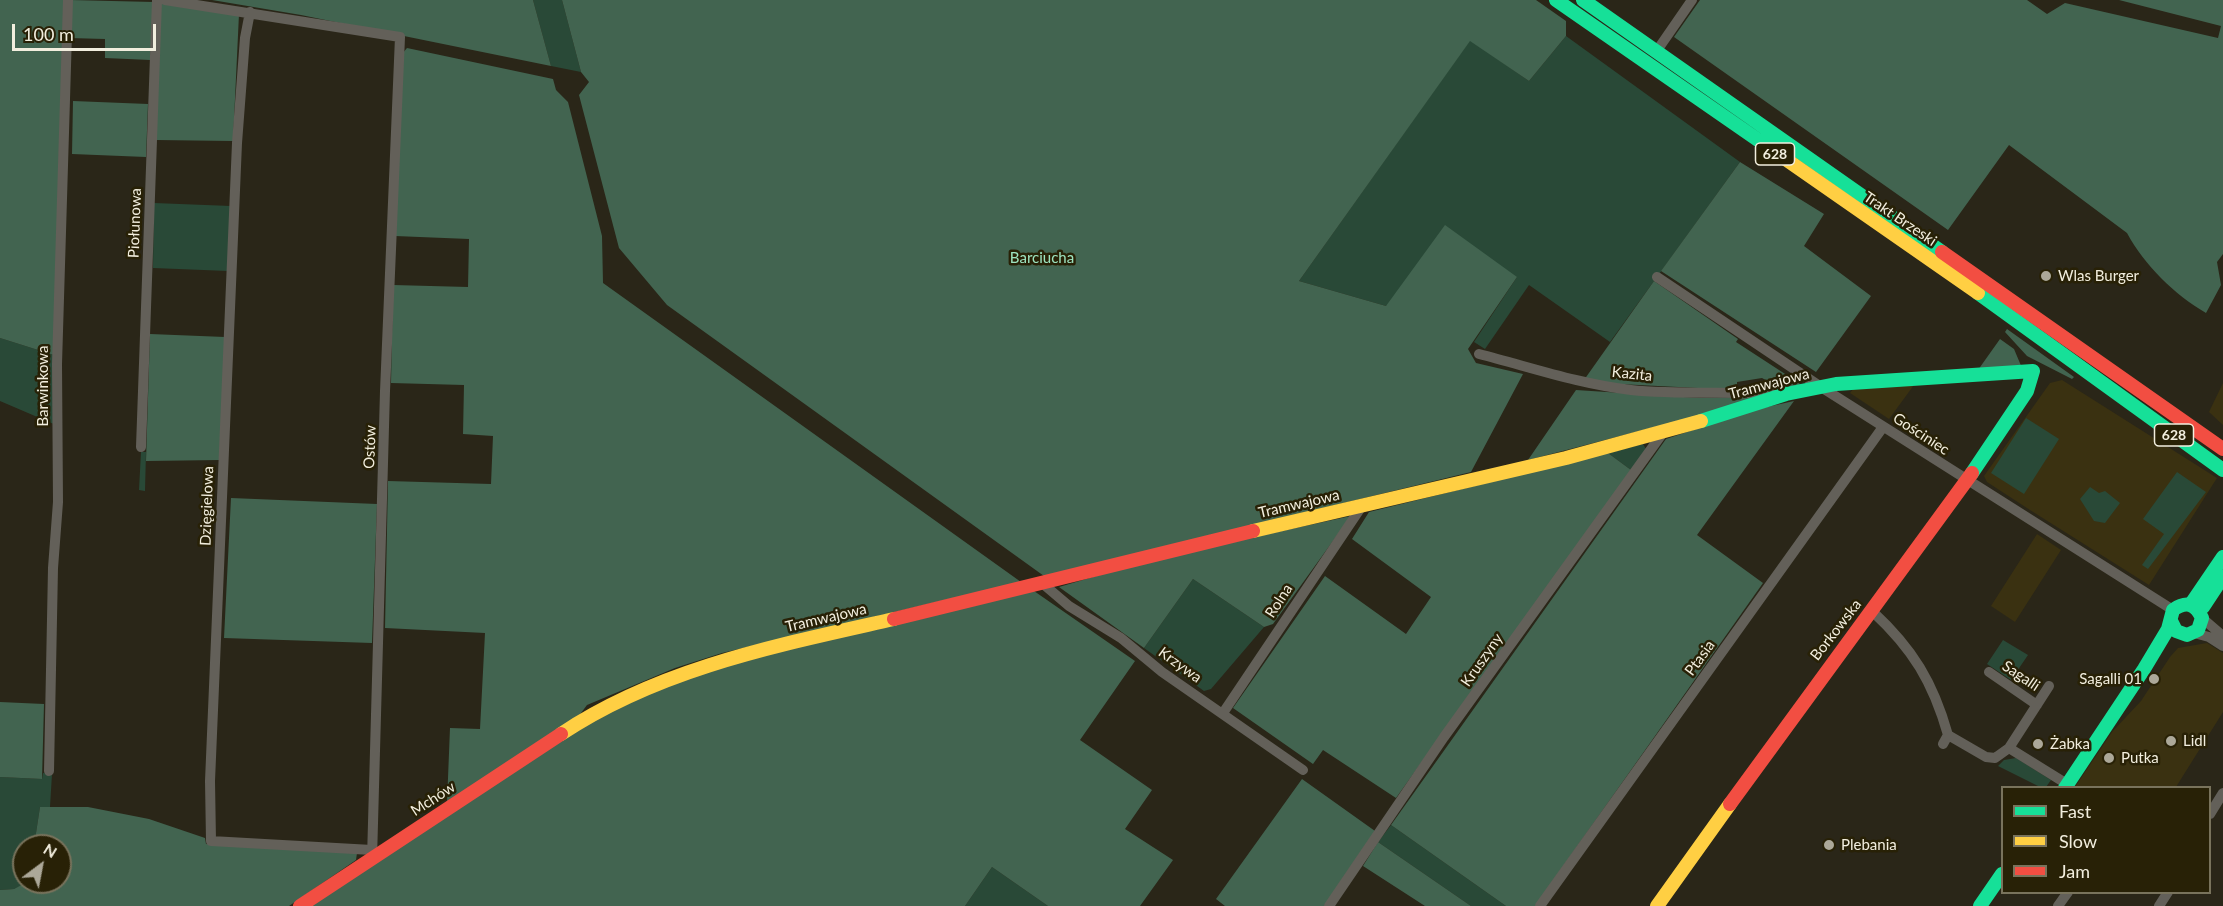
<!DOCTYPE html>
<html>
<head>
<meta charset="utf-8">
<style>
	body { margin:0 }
	#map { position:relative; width:2223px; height:906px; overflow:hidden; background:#2a2618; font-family:Lato,sans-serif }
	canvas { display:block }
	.legend { position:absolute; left:2001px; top:786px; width:210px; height:108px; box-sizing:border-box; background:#282106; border:2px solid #79735c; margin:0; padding:8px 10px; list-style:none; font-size:18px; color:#f2eede }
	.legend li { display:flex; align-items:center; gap:12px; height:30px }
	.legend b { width:30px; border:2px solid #79735c }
	.north { position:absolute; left:12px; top:834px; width:60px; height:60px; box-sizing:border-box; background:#282106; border:2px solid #79735c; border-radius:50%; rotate:32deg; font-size:16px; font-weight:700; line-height:24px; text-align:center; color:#f2eede }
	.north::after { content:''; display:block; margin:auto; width:21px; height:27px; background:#aca899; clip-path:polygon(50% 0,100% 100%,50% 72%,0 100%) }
	.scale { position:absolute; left:12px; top:24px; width:144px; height:27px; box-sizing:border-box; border:3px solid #f2eede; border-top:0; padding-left:8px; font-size:18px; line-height:21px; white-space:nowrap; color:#f2eede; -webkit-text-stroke:4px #282106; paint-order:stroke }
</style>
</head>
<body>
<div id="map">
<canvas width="2223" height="906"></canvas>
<ul class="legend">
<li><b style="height:8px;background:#16e098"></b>Fast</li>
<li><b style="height:8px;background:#ffcf43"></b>Slow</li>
<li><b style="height:8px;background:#f24e42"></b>Jam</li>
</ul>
<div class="north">N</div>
<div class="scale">100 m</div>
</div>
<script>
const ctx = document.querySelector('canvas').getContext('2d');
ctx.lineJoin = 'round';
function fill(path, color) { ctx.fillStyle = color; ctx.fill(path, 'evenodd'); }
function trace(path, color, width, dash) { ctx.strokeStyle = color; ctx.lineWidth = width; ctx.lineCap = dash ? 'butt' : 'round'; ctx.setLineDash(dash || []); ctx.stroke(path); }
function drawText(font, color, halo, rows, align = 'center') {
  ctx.font = font + ' Lato,sans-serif'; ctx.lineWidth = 5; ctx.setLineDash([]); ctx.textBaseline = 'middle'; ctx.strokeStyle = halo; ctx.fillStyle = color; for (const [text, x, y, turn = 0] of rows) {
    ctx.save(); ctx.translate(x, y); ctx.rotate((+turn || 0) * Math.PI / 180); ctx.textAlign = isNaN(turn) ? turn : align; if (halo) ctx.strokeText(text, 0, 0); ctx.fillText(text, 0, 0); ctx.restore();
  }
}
fill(new Path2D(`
	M2062,380L2217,478L2149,585L2030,510L1987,482L1984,476L2050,383Z
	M2223,383V425L2209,412Z
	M1914,385L1889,419L1850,393L1854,388Z
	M2037,534L2061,550L2015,622L1991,606Z
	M2207,643L2223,653V712L2176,787H2075L2112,732L2141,701L2170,657L2178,648Z`), '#3a3111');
fill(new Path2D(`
	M533,0H562L581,72L551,66Z
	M1566,36L1740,162L1610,342L1529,285L1485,349L1474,342L1517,277L1386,306L1299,281L1470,40L1529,81Z
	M154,203L231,206L228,271L153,268Z
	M0,338L54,355L56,425L0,401Z
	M2026,418L2059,439L2024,494L1991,473Z
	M1643,444L1646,449L1631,470L1608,453Z
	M141,452H146L145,491L139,490Z
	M2177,472L2206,492L2148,569L2142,565L2164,534L2143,519Z
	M2090,487L2099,493L2105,491L2120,503L2105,523L2094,521L2080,499Z
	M1193,579L1264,627L1211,689L1204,691L1144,648Z
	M2003,640L2028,655L2011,680L1987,664Z
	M2016,758L2051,780L2046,787H2040L1998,766L2004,760Z
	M43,773L52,774L50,807H40L34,846H24V882L27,883L14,889L0,890V777L42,779Z
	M1391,825L1506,906H1471L1378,842Z
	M992,867L1048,906H965Z`), '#294937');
fill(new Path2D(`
	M0,0H65L54,355L0,338Z
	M70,0L154,2L150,60L105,58V39L69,38Z
	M212,0H533L551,66L301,15Z
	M562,0H1536L1566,21V36L1529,81L1470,41L1299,281L1386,306L1445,225L1517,277L1468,349L1476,363L1523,374L1471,472L1044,576L667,305L619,248L579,95L589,82L581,72Z
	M1700,0H2027L2047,14L2065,3L2218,38L2221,26L2119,0H2223V254L2217,262L2221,285L2206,313C2174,294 2145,266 2127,233L2009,145L1948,230L1674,37Z
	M160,3L239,14L233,141L156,140Z
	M407,48L553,79L556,90L568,102L602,236L603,283L1021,582L722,653L675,668L587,705L578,717L447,803L450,728L480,729L485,633L385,628L388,481L491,484L493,436L463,434L464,385L391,383L393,285L468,287L469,239L395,236L402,54Z
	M73,101L148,104L146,157L72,154Z
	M1740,162L1824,214L1804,246L1871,296L1816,372L1661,271Z
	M1654,281L1738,339L1736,342L1802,385L1780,388L1762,378L1737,382V390L1599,383L1584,380Z
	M2007,329L2074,377L2072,379L2027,356L2005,332Z
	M150,334L225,337L220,460L146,461Z
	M2000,339L2014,349L2022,368L1978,370Z
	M1576,390L1699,398L1749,397L1751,402L1528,460Z
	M1794,401L1697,535L1763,583L1535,906H1506L1391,825L1666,439L1753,410Z
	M1608,453L1631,470L1396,798L1323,750L1313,764L1233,708L1325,576L1406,634L1431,597L1352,539L1369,512Z
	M231,498L377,504L372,643L224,638Z
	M1351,516L1273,624L1264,627L1193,579L1144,648L1059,587L1157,558Z
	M1034,591L1135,661L1080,740L1152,790L1125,829L1173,860L1140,906H1048L992,867L965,906H309L588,719L689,676L761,655Z
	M0,702L44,704L42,779L0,777Z
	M1302,779L1375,831L1324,906H1225L1216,899Z
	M40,807H88L149,819L205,838L206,844L357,853L356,860L289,906H0V890L14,889L27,882H60V846H34Z
	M1378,842L1471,906H1425L1363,866Z`), '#426450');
trace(new Path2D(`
	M165,0L400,37L385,391L372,859
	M250,12L245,38L237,143L210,781L211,841L372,850
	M1656,52L1692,0
	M1657,277L1821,387L2173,610
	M1479,354C1530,367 1579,384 1631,390C1680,395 1728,391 1777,394
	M141,447L157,0
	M1042,583L1069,606L1121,638L1162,672L1303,770
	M1872,611C1913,649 1933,682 1948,735L1943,744
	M2202,618L2223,636
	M2194,633L2209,637L2223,646
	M1989,672L2037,705
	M2049,686L2009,748L2067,784
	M1223,713L1362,506
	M1948,735L1986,757L1995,758L2009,748
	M49,771L53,568L58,502L57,364L68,0
	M2210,814L2223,793
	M1329,906L1444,737L1662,434
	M1540,906L1883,427
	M2058,906L2068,892
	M2159,906L2168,892`), '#636059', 10);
trace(new Path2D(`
	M1556,0L1784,158
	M1583,0L1942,252
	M1978,293L2223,470
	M1701,421L1786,394L1836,384L2033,371L2027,391L1972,473
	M2191,604L2223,557
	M2203,607L2223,577
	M2065,788L2144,669L2168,629L2173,610C2186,601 2195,603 2202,618L2198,630L2187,635L2176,631L2171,621
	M1980,906L2002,874`), '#16e098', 14);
trace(new Path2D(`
	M1784,158L1978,293
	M1253,531L1566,458L1701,421
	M561,734C660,668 779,645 894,619
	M1657,906L1730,804`), '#ffcf43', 14);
trace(new Path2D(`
	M1942,252L2223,449
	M894,619L1253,531
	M1730,804L1972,473
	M300,906L561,734`), '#f24e42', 14);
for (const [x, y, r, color] of [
	[2046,276,6,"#aca899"],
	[2154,679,6,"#aca899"],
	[2171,741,6,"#aca899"],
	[2038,744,6,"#aca899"],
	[2109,758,6,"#aca899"],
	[1829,845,6,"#aca899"]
]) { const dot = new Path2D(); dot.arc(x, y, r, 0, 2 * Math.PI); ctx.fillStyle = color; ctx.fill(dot); trace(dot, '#282106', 2); }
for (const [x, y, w] of [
	[1775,154,39],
	[2174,435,39]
]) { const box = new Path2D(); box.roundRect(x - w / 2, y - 11, w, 22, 4.5); ctx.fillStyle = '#282106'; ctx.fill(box); trace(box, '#f2eede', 1.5); }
drawText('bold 14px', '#f2eede', null, [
	["628",1775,154],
	["628",2174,435]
]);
drawText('15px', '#f2eede', '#282106', [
	["Trakt Brzeski",1900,219,34],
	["Piołunowa",135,223,-88],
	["Kazita",1632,374,6],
	["Tramwajowa",1769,384,-15],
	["Barwinkowa",43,386,-90],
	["Gościniec",1921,434,33],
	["Ostów",370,447,-88],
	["Tramwajowa",1299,504,-13],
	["Dzięgielowa",207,506,-88],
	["Rolna",1279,601,-57],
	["Tramwajowa",826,618,-13],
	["Borkowska",1836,630,-52],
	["Ptasia",1700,658,-54],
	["Kruszyny",1482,660,-55],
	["Krzywa",1180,665,36],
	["Sagalli",2021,676,34],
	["Mchów",433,799,-33]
]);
drawText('15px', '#9de3bf', '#282106', [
	["Barciucha",1042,258]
]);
drawText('15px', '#f2eede', '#282106', [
	["Wlas Burger",2058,276],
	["Sagalli 01",2142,679,"right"],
	["Lidl",2183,741],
	["Żabka",2050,744],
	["Putka",2121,758],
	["Plebania",1841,845]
], 'left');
</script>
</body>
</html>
